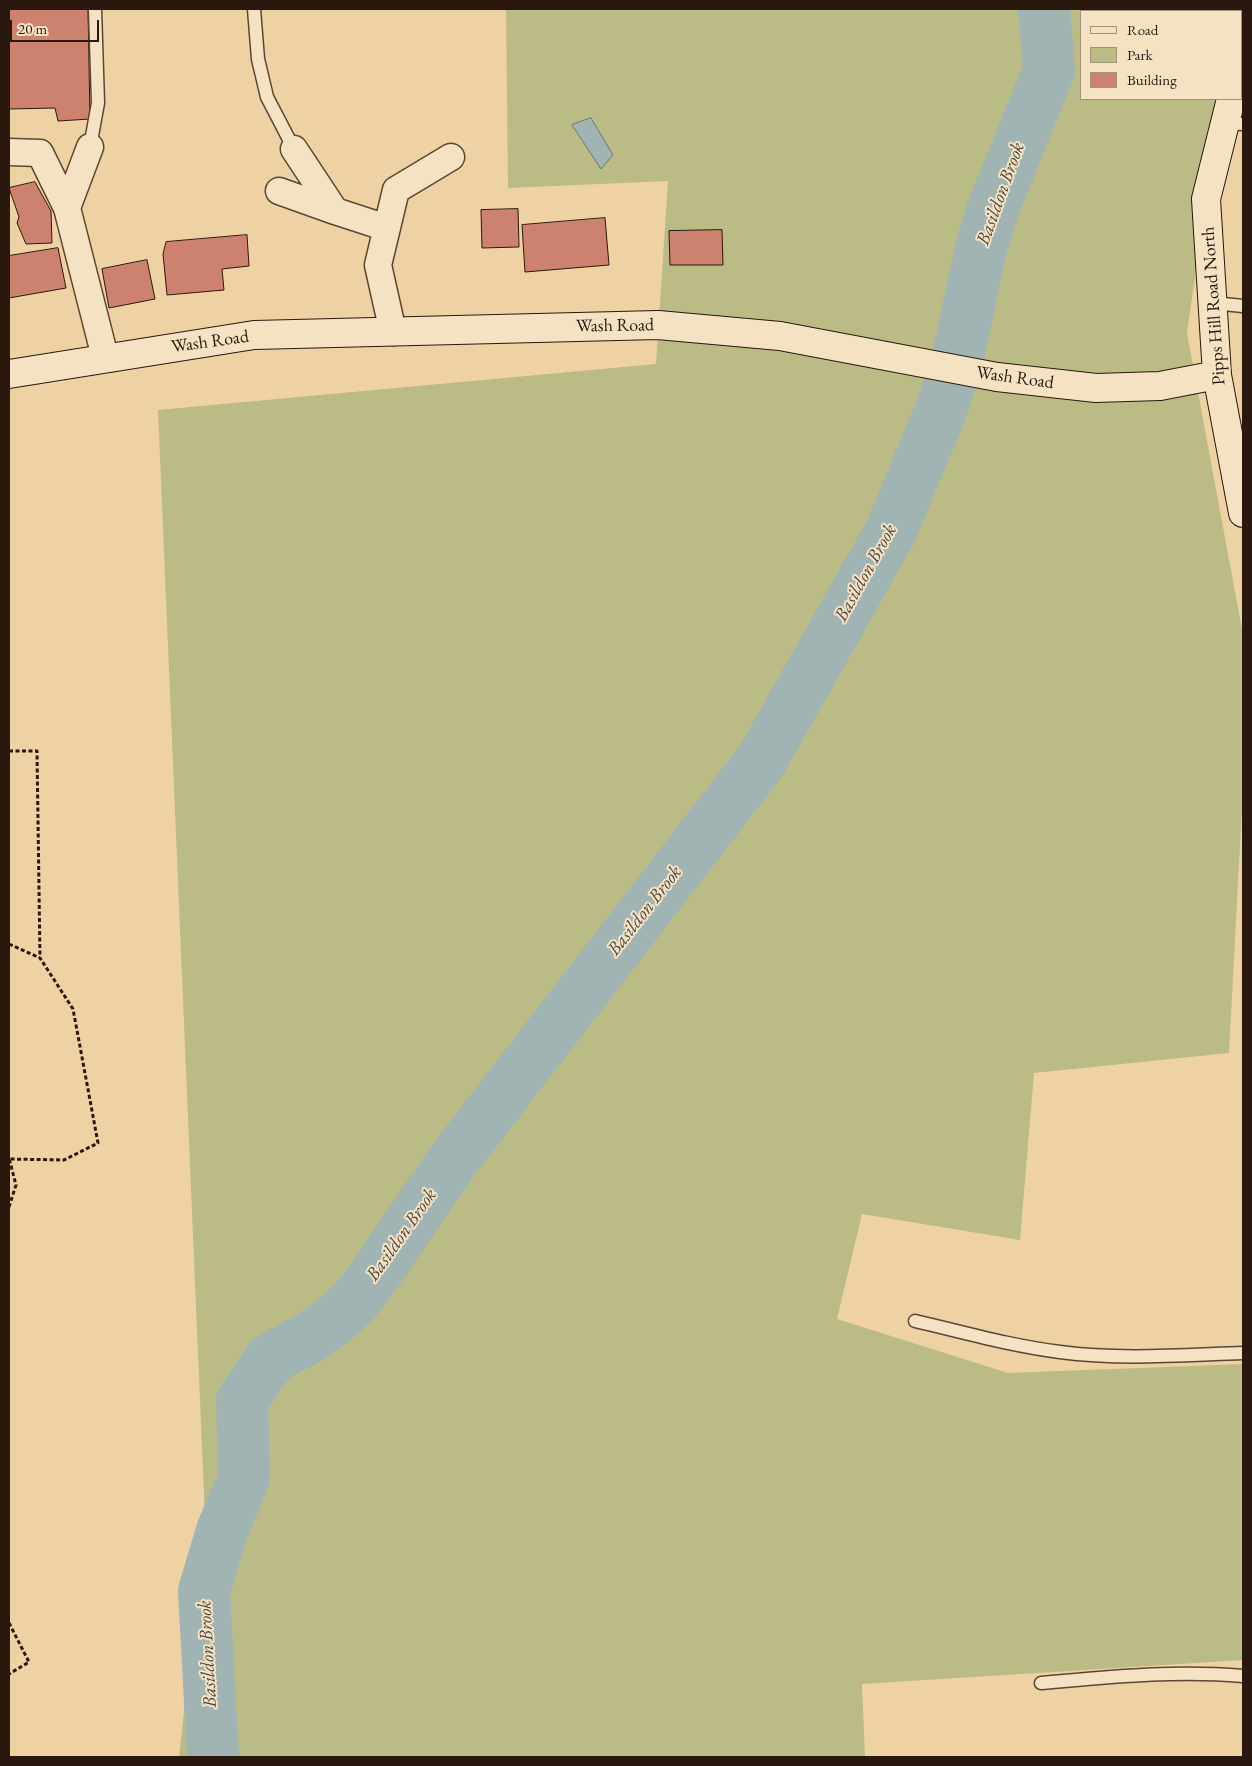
<!DOCTYPE html>
<html>
<head>
<meta charset="utf-8">
<style>
	body { margin:0 }
	#map { position:relative; width:1252px; height:1766px; overflow:hidden; background:#efd2a3; font-family:"EB Garamond",serif }
	canvas { display:block }
	.frame { position:absolute; inset:0; border:10px solid #2a170e; pointer-events:none }
	.legend { position:absolute; left:1080px; top:10px; width:162px; height:90px; box-sizing:border-box; background:#f5e2c3; border:1px solid #a4917b; margin:0; padding:6px 9px; list-style:none; font-size:15px; color:#2a170e }
	.legend li { display:flex; align-items:center; gap:10px; height:25px }
	.legend b { width:25px; border:1px solid #a4917b }
	.scale { position:absolute; left:10px; top:20px; width:89px; height:22px; box-sizing:border-box; border:2px solid #2a170e; border-top:0; padding-left:6px; font-size:15px; line-height:18px; white-space:nowrap; color:#2a170e; -webkit-text-stroke:4px #f5e2c3; paint-order:stroke }
</style>
</head>
<body>
<div id="map">
<canvas width="1252" height="1766"></canvas>
<div class="frame"></div>
<ul class="legend">
<li><b style="height:6px;background:#f5e2c3"></b>Road</li>
<li><b style="height:14px;background:#babb85"></b>Park</li>
<li><b style="height:14px;background:#cd8270"></b>Building</li>
</ul>
<div class="scale">20 m</div>
</div>
<script>
const ctx = document.querySelector('canvas').getContext('2d');
ctx.lineJoin = 'round';
function fill(path, color) { ctx.fillStyle = color; ctx.fill(path, 'evenodd'); }
function trace(path, color, width, dash) { ctx.strokeStyle = color; ctx.lineWidth = width; ctx.lineCap = dash ? 'butt' : 'round'; ctx.setLineDash(dash || []); ctx.stroke(path); }
function drawText(font, color, halo, rows, align = 'center') {
  ctx.font = font + ' "EB Garamond",serif'; ctx.lineWidth = 4; ctx.setLineDash([]); ctx.textBaseline = 'middle'; ctx.strokeStyle = halo; ctx.fillStyle = color; for (const [text, x, y, turn = 0] of rows) {
    ctx.save(); ctx.translate(x, y); ctx.rotate((+turn || 0) * Math.PI / 180); ctx.textAlign = isNaN(turn) ? turn : align; if (halo) ctx.strokeText(text, 0, 0); ctx.fillText(text, 0, 0); ctx.restore();
  }
}
fill(new Path2D(`
	M506,9H1243V46L1241,57V11H1081V99H1231L1206,199L1187,333L1243,635V788L1229,1053L1034,1073L1020,1240L862,1214L837,1319L1008,1373L1243,1364V1660L862,1684L865,1757H179L205,1518L158,410L656,364L668,181L508,188Z`), '#babb85');
const water = new Path2D(`
	M591,118L613,155L601,169L572,125Z`);
fill(water, '#a0b4b3');
trace(water, '#717571', 1);
trace(new Path2D(`
	M213,1757L204,1591L222,1531L244,1478L242,1401L271,1358L311,1337L333,1321L354,1302L369,1283L454,1159L761,761L891,531L942,408L959,353L980,252L994,206L1049,70L1044,9`), '#a0b4b3', 52);
const building = new Path2D(`
	M9,9H88L90,119L58,121L55,108L9,109Z
	M35,182L51,211L52,243L26,244L17,223L19,217L9,188Z
	M518,209L519,247L482,248L481,210Z
	M605,218L609,265L525,272L522,225Z
	M722,230L723,265H670L669,231Z
	M247,235L249,266L222,269L224,290L167,295L163,254L166,242Z
	M58,248L66,288L9,298V256Z
	M147,260L155,299L109,308L102,269Z`);
fill(building, '#cd8270');
trace(building, '#2a170e', 1);
const lane = new Path2D(`
	M254,9L258,59L267,97L294,149
	M1225,123L1243,124
	M90,147L98,103L95,9
	M1213,303L1243,306
	M915,1321C963,1332 1011,1346 1060,1352C1120,1360 1183,1355 1243,1353
	M1041,1683C1110,1677 1174,1670 1243,1676`);
const street = new Path2D(`
	M90,147L67,208L105,357
	M294,149L335,211L387,228
	M9,152L40,153L67,208
	M279,191L335,211
	M393,332L378,265L396,190L451,157`);
const secondary = new Path2D(`
	M1241,57L1243,46
	M1231,99L1206,199L1217,375L1243,513
	M9,374L254,335L658,325L780,336L997,377L1096,388L1160,386L1217,375`);
trace(lane, '#5b4633', 15);
trace(street, '#5b4633', 29);
trace(secondary, '#2a170e', 30);
trace(new Path2D(`
	M9,751H37L40,958
	M9,944L40,958L73,1009L98,1143L64,1160L9,1159
	M9,1207L16,1185L9,1158
	M9,1623L29,1662L9,1674`), '#2a170e', 3, [4, 2.5]);
trace(lane, '#f5e2c3', 12);
trace(street, '#f5e2c3', 26);
trace(secondary, '#f5e2c3', 28);
drawText('18px', '#2a170e', '#f5e2c3', [
	["Pipps Hill Road North",1214,306,-94],
	["Wash Road",615,326,-1],
	["Wash Road",210,342,-8],
	["Wash Road",1015,378,8]
]);
drawText('italic 19px', '#4d4640', '#f5e2c3', [
	["Basildon Brook",1001,194,-70],
	["Basildon Brook",866,573,-61],
	["Basildon Brook",645,911,-52],
	["Basildon Brook",402,1235,-55],
	["Basildon Brook",208,1654,-93]
]);
</script>
</body>
</html>
